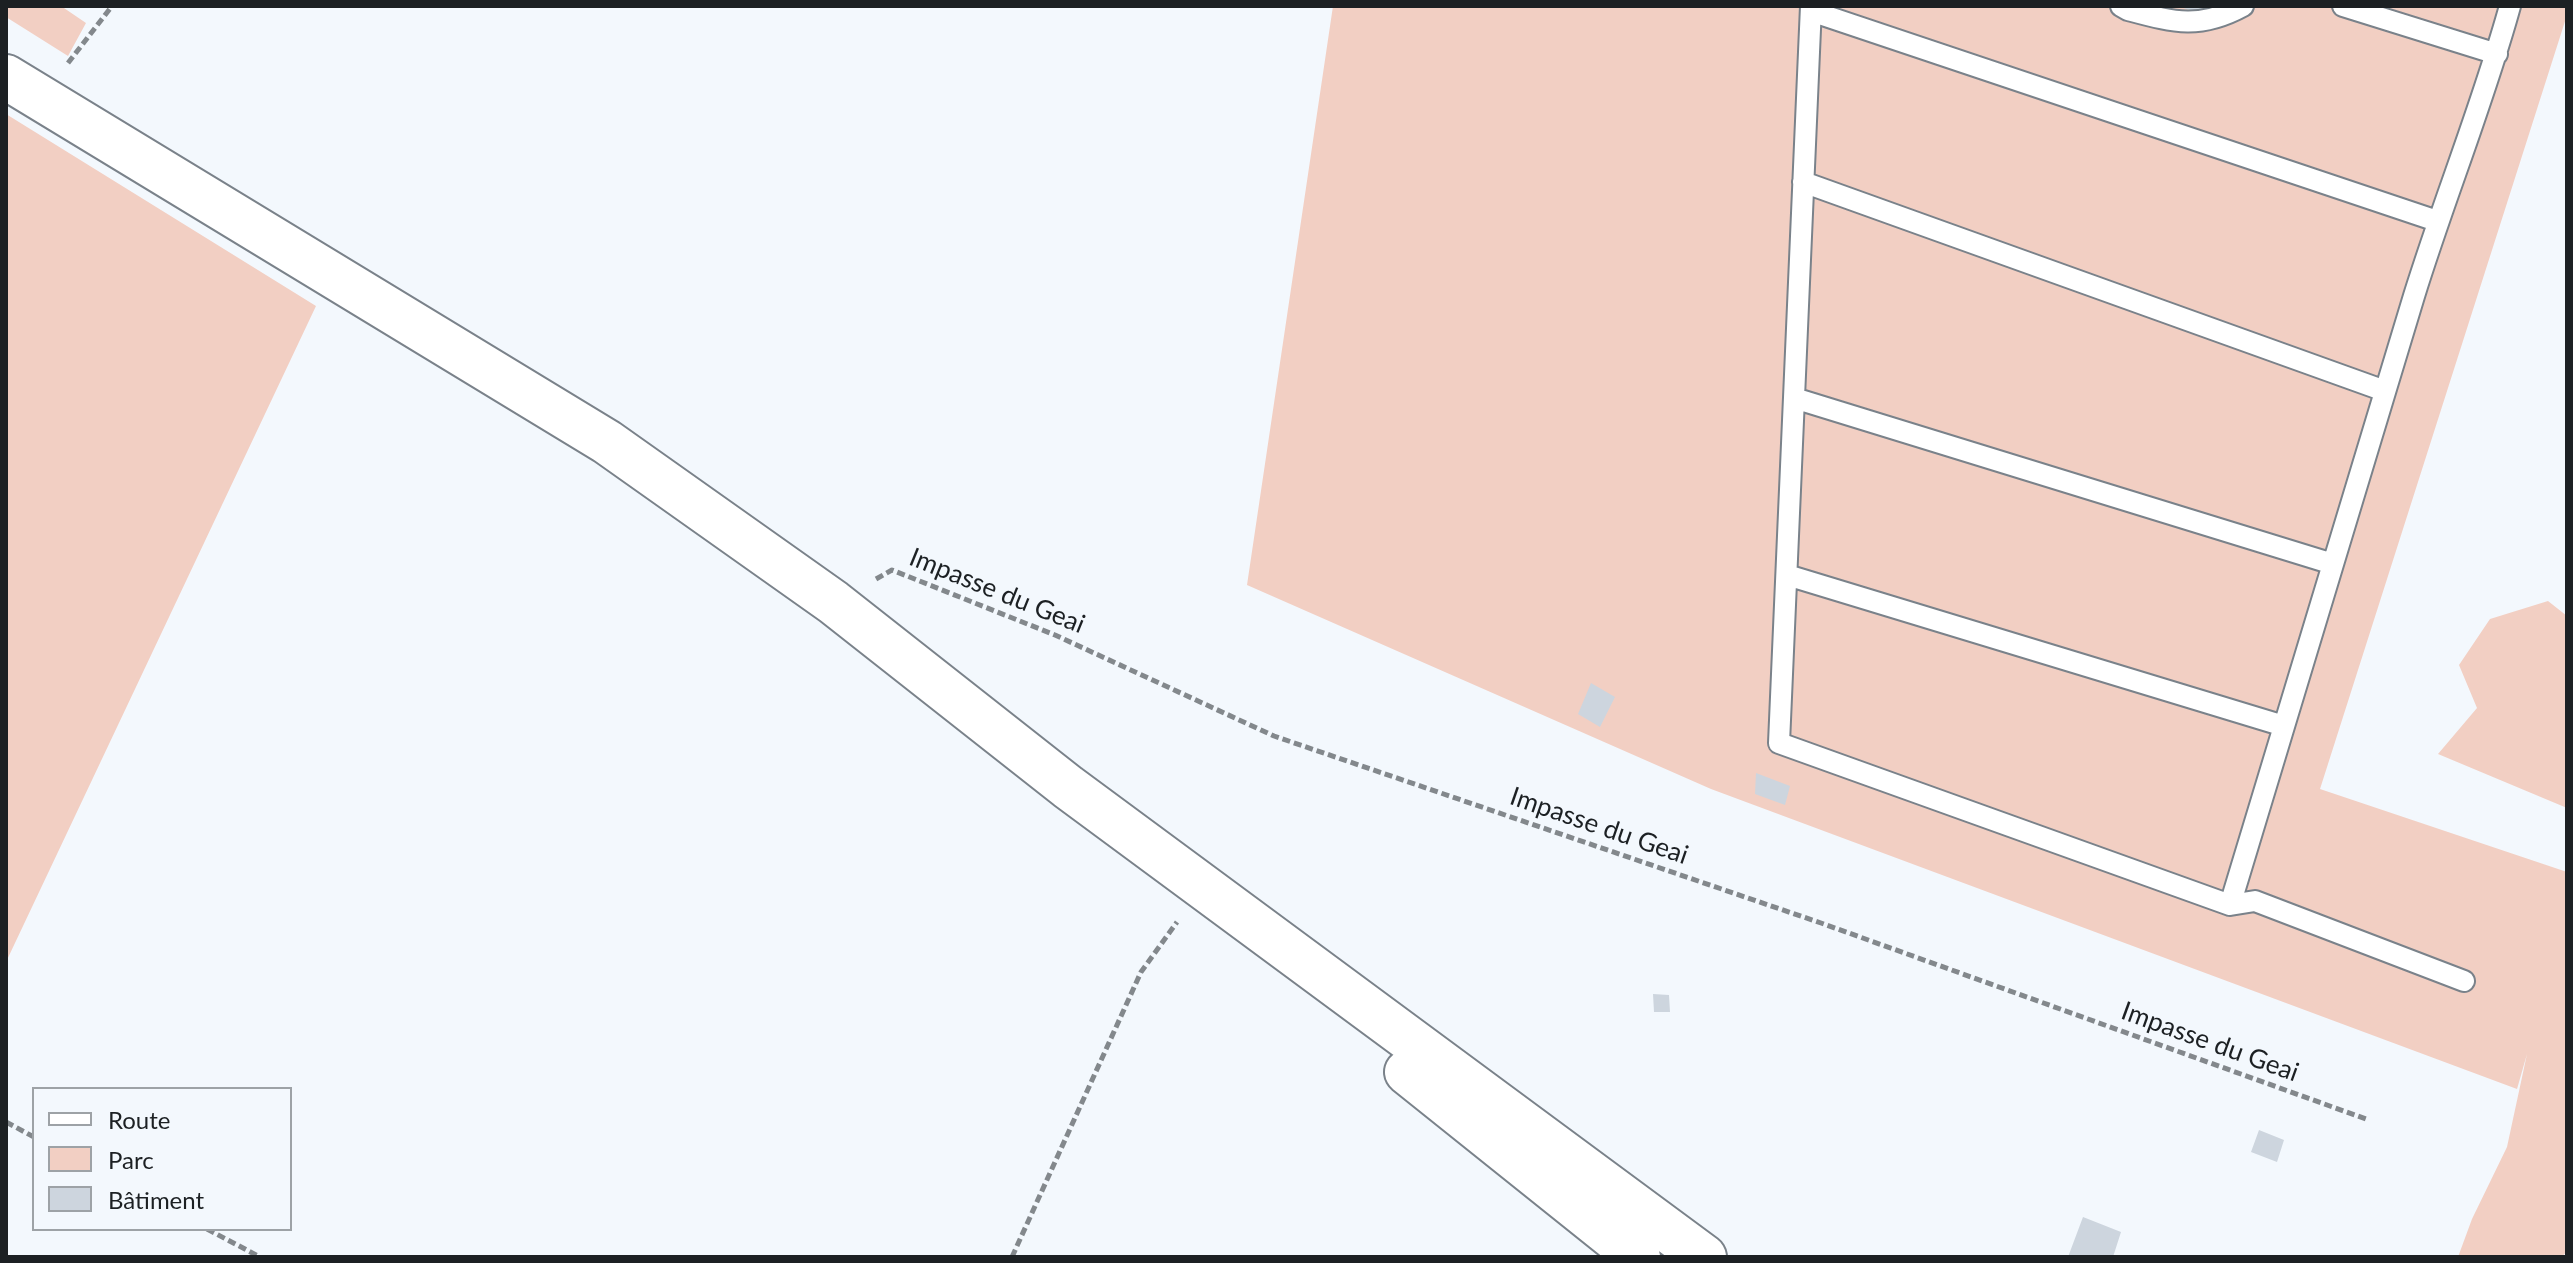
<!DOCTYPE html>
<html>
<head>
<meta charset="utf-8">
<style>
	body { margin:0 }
	#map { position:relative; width:2573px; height:1263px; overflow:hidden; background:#f3f8fd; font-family:Lato,sans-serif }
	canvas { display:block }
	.frame { position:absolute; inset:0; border:8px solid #1c2023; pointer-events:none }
	.legend { position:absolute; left:32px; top:1087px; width:260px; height:144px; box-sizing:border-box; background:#f3f8fd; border:2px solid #9da2a6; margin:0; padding:10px 14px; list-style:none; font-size:24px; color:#1c2023 }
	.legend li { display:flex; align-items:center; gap:16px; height:40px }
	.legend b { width:40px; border:2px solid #9da2a6 }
</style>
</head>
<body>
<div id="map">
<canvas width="2573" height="1263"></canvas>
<div class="frame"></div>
<ul class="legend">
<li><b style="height:10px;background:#fff"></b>Route</li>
<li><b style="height:22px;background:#f2cfc3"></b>Parc</li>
<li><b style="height:22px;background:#cdd5de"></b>Bâtiment</li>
</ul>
</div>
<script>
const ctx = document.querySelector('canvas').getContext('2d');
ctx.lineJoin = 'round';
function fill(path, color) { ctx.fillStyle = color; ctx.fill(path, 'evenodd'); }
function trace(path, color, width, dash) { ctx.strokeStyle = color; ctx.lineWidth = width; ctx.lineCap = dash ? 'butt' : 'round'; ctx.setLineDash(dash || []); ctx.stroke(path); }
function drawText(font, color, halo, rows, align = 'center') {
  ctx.font = font + ' Lato,sans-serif'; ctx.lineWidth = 8; ctx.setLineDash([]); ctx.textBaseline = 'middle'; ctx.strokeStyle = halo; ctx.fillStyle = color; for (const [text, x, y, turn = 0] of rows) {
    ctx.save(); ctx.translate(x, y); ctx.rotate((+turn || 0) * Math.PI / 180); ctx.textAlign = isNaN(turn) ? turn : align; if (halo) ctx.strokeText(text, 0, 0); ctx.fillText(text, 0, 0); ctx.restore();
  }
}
fill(new Path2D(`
	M6,6H61L86,23L68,56L6,17Z
	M1333,6H2567V15L2320,789L2567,872V1252L2561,1257H2458L2472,1219L2507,1147L2527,1054L2517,1089L1711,789L1247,585Z
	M6,114L316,306L6,962Z
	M2548,601L2567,616L2565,707L2567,708V808L2438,754L2477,708L2459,665L2490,619Z`), '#f2cfc3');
fill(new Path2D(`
	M2178,6H2203L2200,14Z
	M1591,683L1615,697L1600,727L1578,714Z
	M1756,773L1790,786L1785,805L1755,794Z
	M1653,994L1669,995L1670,1012H1654Z
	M2259,1130L2284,1140L2277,1162L2251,1152Z
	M2083,1217L2121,1232L2113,1257H2068Z`), '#cdd5de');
const lane = new Path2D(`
	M1811,6L1779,743L2230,905L2414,296C2444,199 2483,104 2510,6
	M2121,6L2128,10C2173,22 2199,30 2243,6
	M2343,6L2497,54
	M1811,11L2437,221
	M1803,182L2385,391
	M1794,398L2333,564
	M1787,575L2284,726
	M2230,905L2255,901L2464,981`);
const secondary = new Path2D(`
	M6,77L607,442L833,602L1068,787L1704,1257
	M1407,1072L1638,1257`);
trace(lane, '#7a828a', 24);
trace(secondary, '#7a828a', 48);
trace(new Path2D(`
	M68,63L112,6
	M876,579L892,570L1055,635L1274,736L1821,923L2366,1119
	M6,1122L34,1137
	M207,1229L260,1257
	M1012,1257L1141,972L1177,922`), '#83888c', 5, [8, 4]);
trace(lane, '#fff', 20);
trace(secondary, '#fff', 44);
drawText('26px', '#1c2023', '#f3f8fd', [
	["Impasse du Geai",997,591,22],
	["Impasse du Geai",1599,826,19],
	["Impasse du Geai",2210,1042,20]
]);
</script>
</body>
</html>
